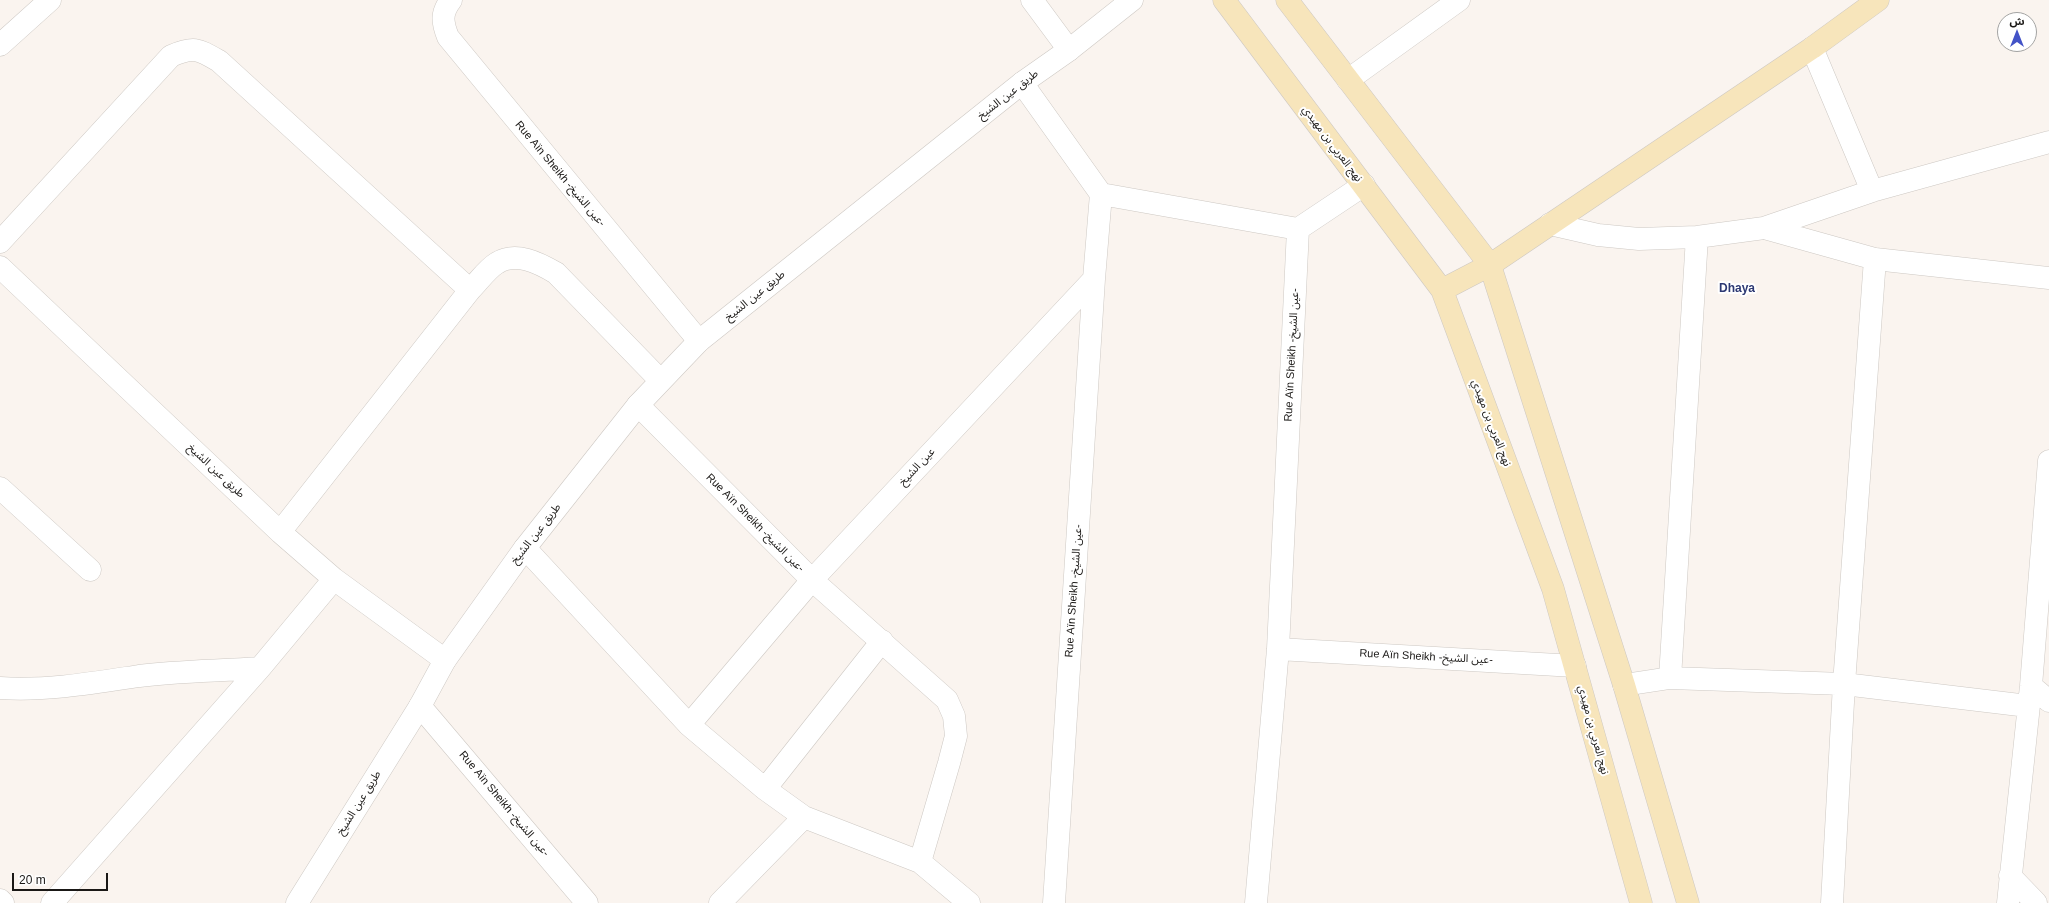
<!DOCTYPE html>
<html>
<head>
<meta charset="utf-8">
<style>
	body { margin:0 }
	#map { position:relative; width:2049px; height:903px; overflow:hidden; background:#faf4ef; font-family:Helvetica,"Noto Sans Arabic",sans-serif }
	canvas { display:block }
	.north { position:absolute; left:1997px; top:12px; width:40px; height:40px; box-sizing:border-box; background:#fff; border:1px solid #a3a3a2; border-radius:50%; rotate:0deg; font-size:11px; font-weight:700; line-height:16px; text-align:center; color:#1a1816 }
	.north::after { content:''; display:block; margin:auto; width:14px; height:18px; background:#4353c7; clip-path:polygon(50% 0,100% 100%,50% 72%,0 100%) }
	.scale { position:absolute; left:12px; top:873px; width:96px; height:18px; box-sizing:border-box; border:2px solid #1a1816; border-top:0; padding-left:5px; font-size:12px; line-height:14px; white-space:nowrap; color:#1a1816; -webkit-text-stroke:3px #fff; paint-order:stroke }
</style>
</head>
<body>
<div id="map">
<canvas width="2049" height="903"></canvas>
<div class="north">ش</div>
<div class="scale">20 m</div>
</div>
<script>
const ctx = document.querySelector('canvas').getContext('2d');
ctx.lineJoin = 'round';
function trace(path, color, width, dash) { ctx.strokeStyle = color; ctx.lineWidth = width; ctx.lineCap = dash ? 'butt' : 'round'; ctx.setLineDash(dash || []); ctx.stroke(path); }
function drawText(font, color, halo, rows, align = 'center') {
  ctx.font = font + ' Helvetica,"Noto Sans Arabic",sans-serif'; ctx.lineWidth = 4; ctx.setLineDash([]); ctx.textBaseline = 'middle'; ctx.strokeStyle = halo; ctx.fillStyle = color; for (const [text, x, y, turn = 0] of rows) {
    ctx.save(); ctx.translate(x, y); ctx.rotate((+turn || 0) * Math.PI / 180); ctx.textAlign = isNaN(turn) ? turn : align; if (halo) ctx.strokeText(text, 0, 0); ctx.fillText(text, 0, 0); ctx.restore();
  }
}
const minor = new Path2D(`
	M451,0C441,13 442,22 448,37L699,341
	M1032,0L1069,50
	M0,45L50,0
	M1812,48L1872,191
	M1348,80L1459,0
	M1022,83L1101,194L1298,229
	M1550,224L1598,235L1639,239L1697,237L1764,228L1875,259L2049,278
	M1764,228L1872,191L2049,142
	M0,242L171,56C194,46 198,49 219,61L470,290
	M0,267L280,532L334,579L445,660
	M638,405L812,580L947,700L954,716L956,736L949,763L920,862
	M0,488L90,570
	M280,532L470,290C479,281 487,269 497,263C516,251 539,263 556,273L660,380
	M525,548L689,725L765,789L804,817L920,862L969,903
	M1278,649L1575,666
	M1670,678L1697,237
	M1624,685L1670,678L1844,684L2028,706
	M2031,686L2049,701
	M0,688C47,691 93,683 139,676C179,671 220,671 260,668
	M420,706L587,903
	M689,725L812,580L1094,279L1101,194
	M765,789L882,641
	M2010,876L2036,903
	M0,900L3,903
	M52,903L260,668L334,579
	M720,903L804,817
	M1054,903L1094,279
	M1256,903L1278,649L1298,229L1364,185
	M1832,903L1844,684L1875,259
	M2008,903L2031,686L2049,461`);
const tertiary = new Path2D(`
	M297,903L420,706L445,660L525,548L638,405L699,341L1022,83L1069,50L1132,0`);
const secondary = new Path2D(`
	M1224,0L1442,290L1553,589L1641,903
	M1287,0L1490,265L1624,685L1688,903
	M1442,290L1490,265L1812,48L1878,0`);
trace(minor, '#cdc8c3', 23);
trace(tertiary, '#cdc8c3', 23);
trace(secondary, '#cdc8c3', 23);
trace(minor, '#fff', 22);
trace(tertiary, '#fff', 22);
trace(secondary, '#f7e5bb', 22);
drawText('11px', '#1a1816', '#fff', [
	["طريق عين الشيخ",1008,95,-38],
	["نهج العربي بن مهيدي",1332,144,53],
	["Rue Aïn Sheikh -عين الشيخ-",560,174,50],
	["طريق عين الشيخ",755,296,-39],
	["Rue Aïn Sheikh -عين الشيخ-",1292,355,-87],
	["نهج العربي بن مهيدي",1491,423,69],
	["عين الشيخ",917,467,-47],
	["طريق عين الشيخ",216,471,43],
	["Rue Aïn Sheikh -عين الشيخ-",755,523,45],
	["طريق عين الشيخ",536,534,-52],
	["Rue Aïn Sheikh -عين الشيخ-",1074,591,-86],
	["Rue Aïn Sheikh -عين الشيخ-",1426,657,3],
	["نهج العربي بن مهيدي",1593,730,75],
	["طريق عين الشيخ",359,803,-58],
	["Rue Aïn Sheikh -عين الشيخ-",504,804,50]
]);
drawText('bold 12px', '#2d3973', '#fff', [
	["Dhaya",1737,289]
]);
</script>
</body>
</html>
